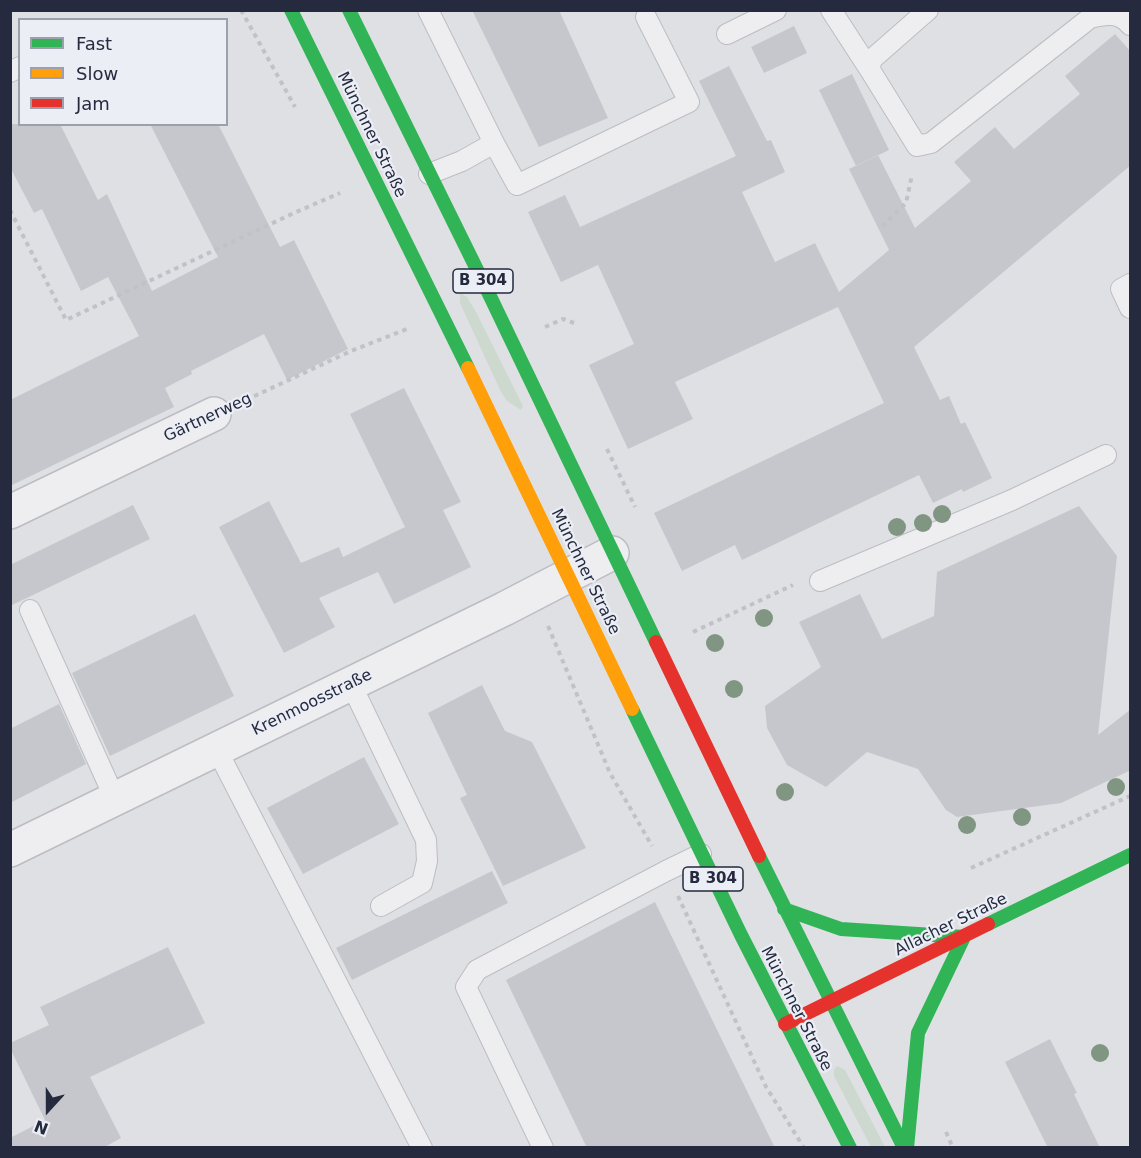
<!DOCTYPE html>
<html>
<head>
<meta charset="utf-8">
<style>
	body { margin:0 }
	#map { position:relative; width:1141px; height:1158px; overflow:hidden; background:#dfe0e4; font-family:"DejaVu Sans",sans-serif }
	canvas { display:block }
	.frame { position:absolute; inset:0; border:12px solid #252a3e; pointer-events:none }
	.legend { position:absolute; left:18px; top:18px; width:210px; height:108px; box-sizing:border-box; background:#ebeef5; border:2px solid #9ca0ac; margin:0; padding:8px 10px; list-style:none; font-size:18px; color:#252a3e }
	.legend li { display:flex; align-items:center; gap:12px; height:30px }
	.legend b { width:30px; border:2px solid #9ca0ac }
	.north { position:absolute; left:18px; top:1080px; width:60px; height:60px; -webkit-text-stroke:4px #ebeef5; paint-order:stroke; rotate:201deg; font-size:16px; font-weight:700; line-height:24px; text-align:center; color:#252a3e }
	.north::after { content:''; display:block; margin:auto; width:21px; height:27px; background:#252a3e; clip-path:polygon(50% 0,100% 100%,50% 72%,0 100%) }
</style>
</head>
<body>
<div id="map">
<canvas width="1141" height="1158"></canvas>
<div class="frame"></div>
<ul class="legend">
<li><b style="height:8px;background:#30b455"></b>Fast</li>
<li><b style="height:8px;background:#ff9f0a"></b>Slow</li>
<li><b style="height:8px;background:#e5322d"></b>Jam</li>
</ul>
<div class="north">N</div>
</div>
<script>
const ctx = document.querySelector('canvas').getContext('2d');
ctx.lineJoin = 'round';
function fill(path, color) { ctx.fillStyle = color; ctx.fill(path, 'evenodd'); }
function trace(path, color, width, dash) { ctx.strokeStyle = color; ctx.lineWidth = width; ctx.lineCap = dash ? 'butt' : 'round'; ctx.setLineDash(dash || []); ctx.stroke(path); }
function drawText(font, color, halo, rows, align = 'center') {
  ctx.font = font + ' "DejaVu Sans",sans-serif'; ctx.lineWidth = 4.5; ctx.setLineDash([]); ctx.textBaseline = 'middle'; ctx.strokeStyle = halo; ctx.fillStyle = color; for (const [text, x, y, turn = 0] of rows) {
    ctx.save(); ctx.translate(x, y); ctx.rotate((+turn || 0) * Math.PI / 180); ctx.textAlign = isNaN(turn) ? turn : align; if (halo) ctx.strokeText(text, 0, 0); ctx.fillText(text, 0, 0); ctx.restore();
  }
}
fill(new Path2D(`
	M460,293L467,297L476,312L523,406L521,410L507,401L501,392L460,303Z
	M837,1066L845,1070L885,1147H871L834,1076V1070Z`), '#cdd8cf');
fill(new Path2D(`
	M472,10H559L608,118L539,147Z
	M794,26L807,53L764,73L751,47Z
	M1115,34L1131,52V165L914,347L940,400L949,396L961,424L965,422L992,478L963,492L962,489L933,503L919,475L742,560L735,545L682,571L654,513L884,403L838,307L675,382L693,419L628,449L589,365L634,344L598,265L561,282L528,212L565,195L580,227L736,156L699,81L729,66L767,141L771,140L785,172L742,192L775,262L815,243L839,292L889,250L849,169L878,155L915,228L971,181L954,162L995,127L1014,149L1080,94L1065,76Z
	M852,74L889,150L856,166L819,90Z
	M10,124H60L98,200L107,194L152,291L218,257L150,124H218L280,247L294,240L348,349L287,380L264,334L191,371L192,374L165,388L174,407L10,486V400L139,336L108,277L81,291L42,209L34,213L10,167Z
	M404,388L461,502L443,510L471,567L394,604L378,572L319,598L335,627L284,653L219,527L269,501L301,563L339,547L343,557L405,527L350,414Z
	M133,505L150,539L10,606V565Z
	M1079,506L1117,556L1098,735L1131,709V770L1061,803L957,817L946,810L918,769L867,752L826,787L787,765L767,728L765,706L821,667L799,622L860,594L882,639L934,616L937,572Z
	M195,614L234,696L110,756L72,673Z
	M482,685L505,731L532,742L586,848L503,886L460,798L467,795L428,713Z
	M59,704L86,764L10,803V729Z
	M364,757L399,824L303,874L267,808Z
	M492,871L508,903L352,980L336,948Z
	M655,902L721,1038L775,1148H587L506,980Z
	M168,947L205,1023L90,1077L121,1138L103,1148H10V1138L45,1120L10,1048V1043L49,1025L40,1007Z
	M1050,1039L1077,1093L1074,1094L1100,1148H1048L1005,1062Z`), '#c6c7cc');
const lane = new Path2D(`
	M428,10L494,143L462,161L429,174
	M831,10L870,70
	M928,10L871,60L870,70L917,146L931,143L1090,18C1105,14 1120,12 1130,25
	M727,34L776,10
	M10,72L20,67
	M494,143L517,185L689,102L646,17
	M1130,284L1121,289L1130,308
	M820,581L1012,500L1106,455
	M30,610L115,799
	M351,684L426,840L427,861L422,883L381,906
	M217,750L422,1148
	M543,1148L466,987L477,970L666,871L701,854`);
const street = new Path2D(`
	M10,512L214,414
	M10,850L504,609L612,553`);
trace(lane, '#bcbdc2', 22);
trace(street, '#bcbdc2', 36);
trace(new Path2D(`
	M241,10L295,107
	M10,210L66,320L294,213L340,193
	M882,226L906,203L912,175
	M545,327L563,319L574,323
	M246,400L351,351L407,329
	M607,449L635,507
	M548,626L610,773L652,846
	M693,632L793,585
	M971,868L1130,796
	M678,896L765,1085L804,1148
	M946,1132L953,1148`), '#c1c1c7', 4, [4.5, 4.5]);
trace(lane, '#eeeef1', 20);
trace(street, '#eeeef1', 33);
trace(new Path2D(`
	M291,10L468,368
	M349,10L489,294L656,642
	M632,709L741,935L850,1148
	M759,856L904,1148
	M784,909L841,929L964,937L918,1033L907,1148
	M988,924L1130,855`), '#30b455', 14);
trace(new Path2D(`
	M468,368L632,709`), '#ff9f0a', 14);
trace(new Path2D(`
	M656,642L759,856
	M785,1024L988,924`), '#e5322d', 14);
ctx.fillStyle = '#809682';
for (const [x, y] of [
	[942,514],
	[923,523],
	[897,527],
	[764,618],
	[715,643],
	[734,689],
	[1116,787],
	[785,792],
	[1022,817],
	[967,825],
	[1100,1053]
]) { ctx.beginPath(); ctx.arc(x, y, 9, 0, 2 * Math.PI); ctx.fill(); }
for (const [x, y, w] of [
	[483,281,60],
	[713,879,60]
]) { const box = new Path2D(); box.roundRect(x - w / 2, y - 12, w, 24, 4.5); ctx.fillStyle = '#ebeef5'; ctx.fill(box); trace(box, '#252a3e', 1.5); }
drawText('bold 15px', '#252a3e', null, [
	["B 304",483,281],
	["B 304",713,879]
]);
drawText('16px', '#252a3e', '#ebeef5', [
	["Münchner Straße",371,135,64],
	["Gärtnerweg",208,418,-25],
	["Münchner Straße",585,572,64],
	["Krenmoosstraße",312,703,-26],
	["Allacher Straße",951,925,-26],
	["Münchner Straße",796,1009,63]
]);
</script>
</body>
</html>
